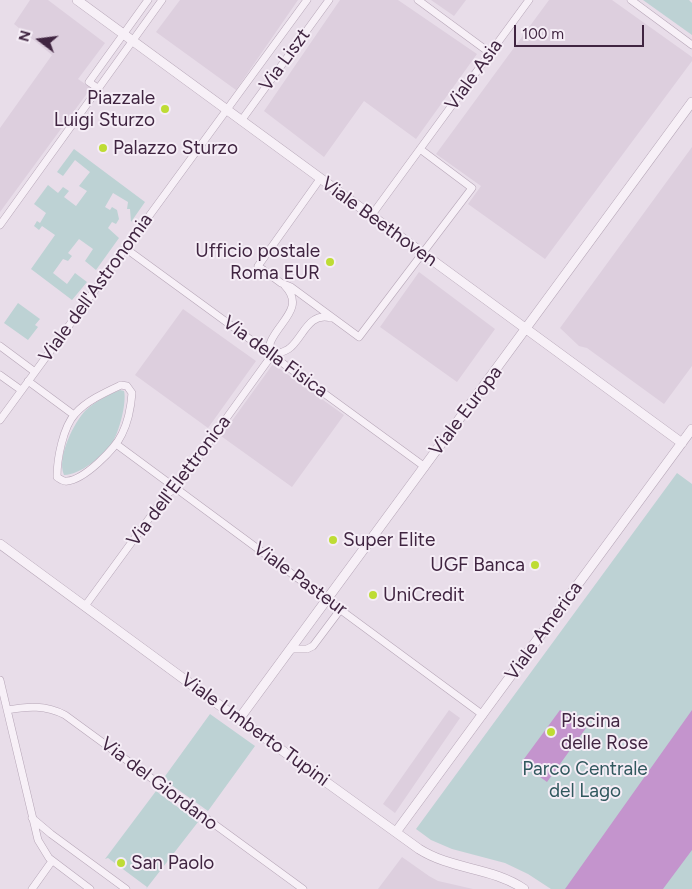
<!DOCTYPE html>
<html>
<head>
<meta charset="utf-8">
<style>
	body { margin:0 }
	#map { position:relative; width:692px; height:889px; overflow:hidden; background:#e8dde9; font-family:Figtree,sans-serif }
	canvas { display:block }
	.north { position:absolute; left:15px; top:15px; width:50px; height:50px; -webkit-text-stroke:4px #f5edf6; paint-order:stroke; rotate:285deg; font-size:14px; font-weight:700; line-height:20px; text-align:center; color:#402541 }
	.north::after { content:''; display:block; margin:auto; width:18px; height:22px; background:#402541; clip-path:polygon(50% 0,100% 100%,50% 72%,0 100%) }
	.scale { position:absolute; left:514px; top:25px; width:130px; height:22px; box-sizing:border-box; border:2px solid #402541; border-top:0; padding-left:6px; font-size:15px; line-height:18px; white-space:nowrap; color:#402541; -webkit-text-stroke:4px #f5edf6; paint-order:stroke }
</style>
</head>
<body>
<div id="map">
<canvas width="692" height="889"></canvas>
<div class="north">N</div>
<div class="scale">100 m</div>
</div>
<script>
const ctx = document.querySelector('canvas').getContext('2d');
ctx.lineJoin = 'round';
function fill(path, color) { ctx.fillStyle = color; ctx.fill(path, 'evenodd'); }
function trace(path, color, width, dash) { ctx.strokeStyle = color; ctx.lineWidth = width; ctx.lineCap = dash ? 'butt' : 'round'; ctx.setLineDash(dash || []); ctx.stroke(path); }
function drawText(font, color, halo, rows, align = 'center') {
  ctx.font = font + ' Figtree,sans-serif'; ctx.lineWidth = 4; ctx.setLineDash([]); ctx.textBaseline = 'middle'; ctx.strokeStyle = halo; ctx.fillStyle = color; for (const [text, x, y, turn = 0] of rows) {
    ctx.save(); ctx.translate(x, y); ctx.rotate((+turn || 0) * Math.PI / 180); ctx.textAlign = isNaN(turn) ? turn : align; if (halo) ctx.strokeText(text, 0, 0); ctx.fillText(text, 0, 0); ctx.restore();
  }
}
fill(new Path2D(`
	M30,0H48L105,43L78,79L91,88L0,212V128L52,55L14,24Z
	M180,0H298L236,90L156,32Z
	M340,0H398L477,54L416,139L364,101L324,157L264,111Z
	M431,0H466L454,16Z
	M549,0H612L692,57V61L545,259L468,204L481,186L436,154Z
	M692,147V366L664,404L587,348L579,346L560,328Z
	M419,272L495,329L457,382L380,327Z
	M183,309L256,361L208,428L135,375Z
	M273,364L344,415L292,487L221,436Z
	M449,710L460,718L395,813L383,804Z
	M402,857L429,876L438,881L473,889H378Z`), '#ddcfde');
fill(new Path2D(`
	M643,0H689L692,3V35Z
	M74,149L145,202L131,222L130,209H127L128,202L113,193L105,207L110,210L112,207L117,210L119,219L116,224L112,222L108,228L119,238L96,270L85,261L93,249L79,239L68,253L72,256L68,261L63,259L53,273L67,284L75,273L87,282L72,300L31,269L55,235L42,226L39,230L34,226L37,221L40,223L46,213L34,204L48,185L58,193L63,187L69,191L64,197L76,206L87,191L79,186L90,172L75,160L63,176L57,172Z
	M18,303L40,319L35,325L38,327L28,340L4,323Z
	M120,390L124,391C127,402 119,433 112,443C101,457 82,474 64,475C56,458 74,422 86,410C96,401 108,395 120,390Z
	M677,473L692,484V889H551L528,874L505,863L452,849L431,840L416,829Z
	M210,714L255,746L208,811L163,779Z
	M156,791L198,822L146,889L147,887L108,858L105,859Z`), '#bdd2d4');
fill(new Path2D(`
	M560,710L586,728L547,782L521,763Z
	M692,710V850L663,889H565Z`), '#c494cd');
const minor = new Path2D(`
	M418,0L490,53
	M631,0L692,45
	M99,89L89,82L148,0
	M241,121L329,0
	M320,179L258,266L281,283L291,287L359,337L472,188L420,149
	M371,216L529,0
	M0,225L162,0
	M125,248L425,467
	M0,346L35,372
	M272,355L270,344L271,341C280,321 305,307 285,286
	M272,355C279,353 286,352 291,347C304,335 309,312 331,318
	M0,375L21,390
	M28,381L74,415
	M121,385L127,386L132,393C131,406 128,422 122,434C115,449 84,480 67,481C63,482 60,479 57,477C57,459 63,427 75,414C86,401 106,392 121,385Z
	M0,420L307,0
	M116,444L483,715
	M85,606L167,494L176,488L272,355
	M292,649H307L313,646L340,610
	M0,680L38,840L49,858L90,889
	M7,710C28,706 46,705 65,715L303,889
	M32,818L51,834L126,889
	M32,889L52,861`);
const tertiary = new Path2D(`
	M77,0L682,443
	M0,544L222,707L419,849C452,870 492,867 524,889
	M239,719L692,102
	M396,832L692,429`);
trace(minor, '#b6a6b7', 8);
trace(tertiary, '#b6a6b7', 10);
trace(minor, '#f7f0f7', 7);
trace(tertiary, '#f7f0f7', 9);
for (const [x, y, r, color] of [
	[165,109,5,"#bedc34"],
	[103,148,5,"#bedc34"],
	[330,262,5,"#bedc34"],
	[333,540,5,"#bedc34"],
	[535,565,5,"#bedc34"],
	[373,595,5,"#bedc34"],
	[551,732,5,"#bedc34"],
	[121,863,5,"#bedc34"]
]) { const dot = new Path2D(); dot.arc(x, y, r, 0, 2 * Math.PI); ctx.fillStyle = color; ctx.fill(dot); trace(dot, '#f5edf6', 2); }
drawText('19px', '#402541', '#f5edf6', [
	["Via Liszt",285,60,-54],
	["Viale Asia",474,75,-54],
	["Viale Beethoven",379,222,36],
	["Viale dell'Astronomia",96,288,-54],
	["Via della Fisica",275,357,36],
	["Viale Europa",466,411,-53],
	["Via dell'Elettronica",179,481,-53],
	["Viale Pasteur",300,579,36],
	["Viale America",544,631,-54],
	["Viale Umberto Tupini",255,730,36],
	["Via del Giordano",159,784,37]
]);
drawText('19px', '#402541', '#f5edf6', [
	["Piazzale",155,98,"right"],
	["Luigi Sturzo",155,120,"right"],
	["Palazzo Sturzo",113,148],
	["Ufficio postale",320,251,"right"],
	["Roma EUR",320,273,"right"],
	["Super Elite",343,540],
	["UGF Banca",525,565,"right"],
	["UniCredit",383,595],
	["Piscina",561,721],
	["delle Rose",561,743],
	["San Paolo",131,863]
], 'left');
drawText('19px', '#31585e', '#f5edf6', [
	["Parco Centrale",585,769],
	["del Lago",585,791]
]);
</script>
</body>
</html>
